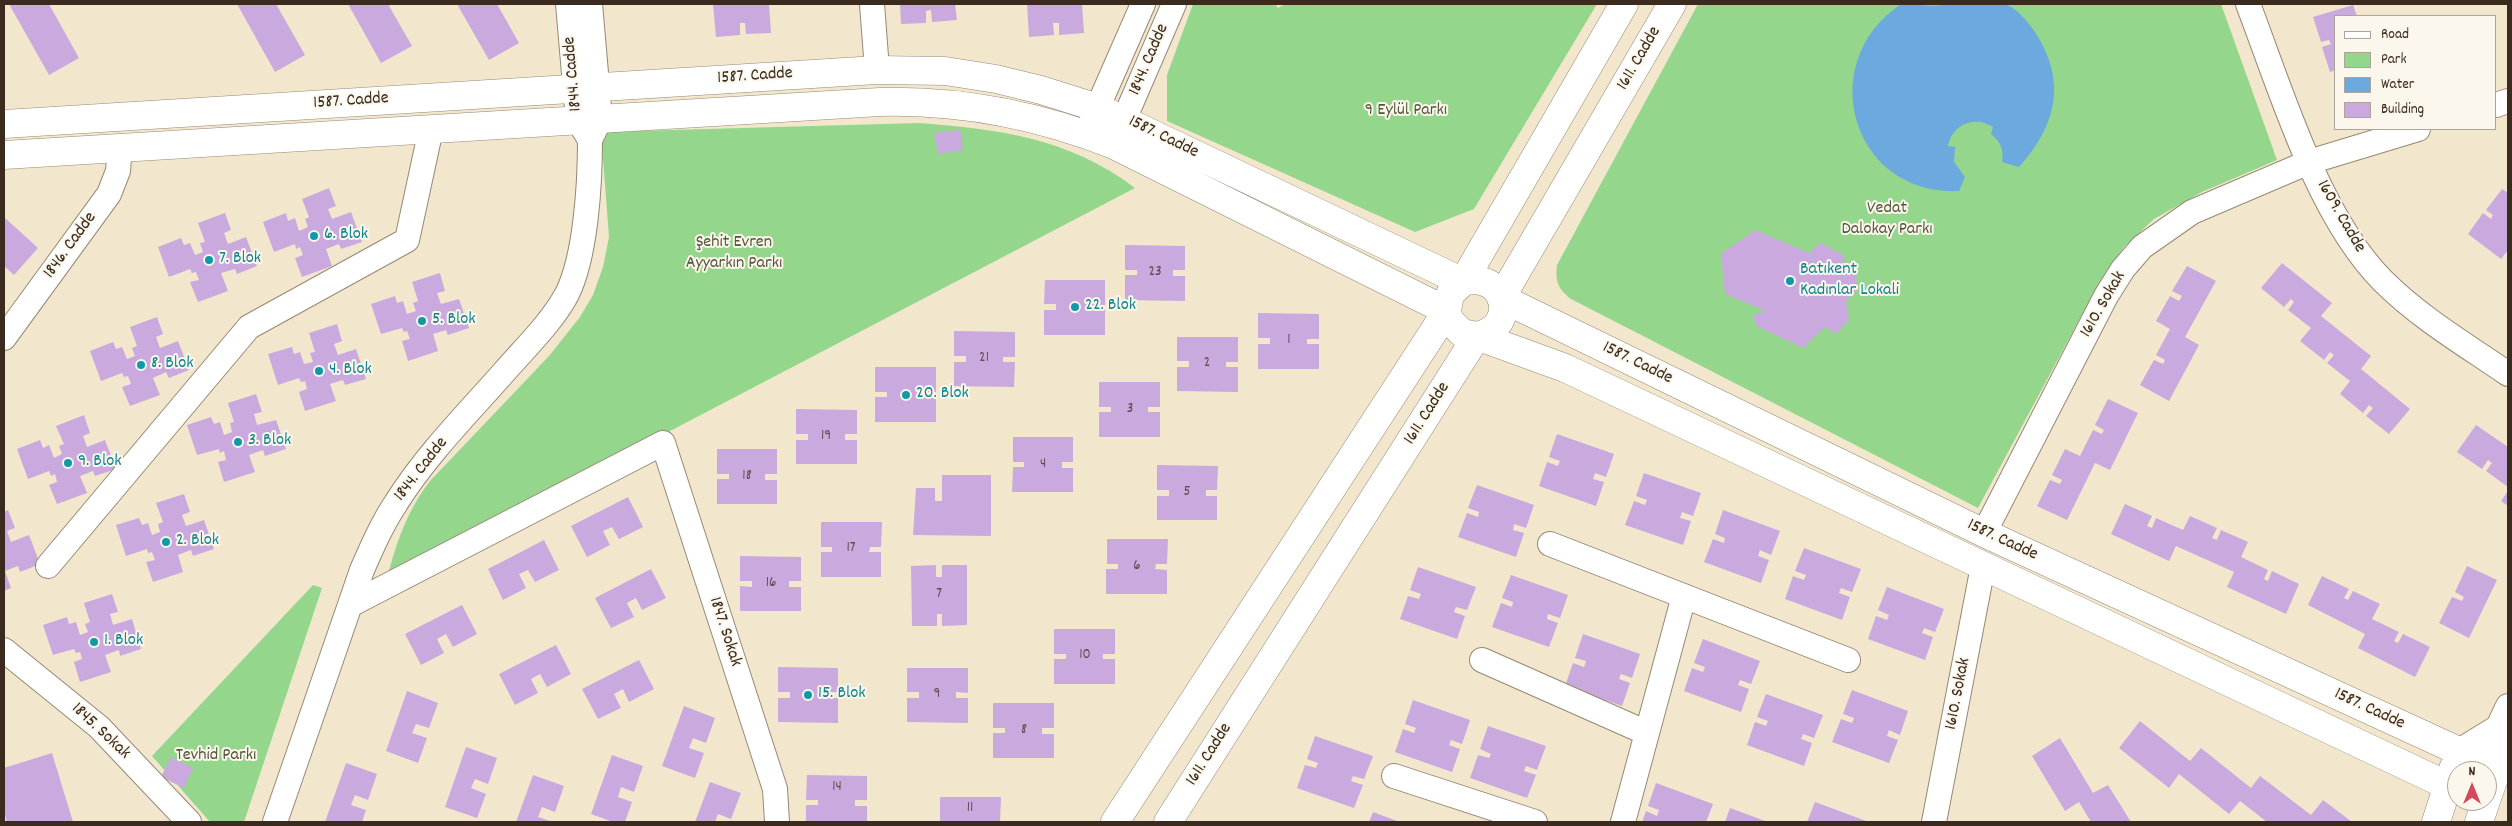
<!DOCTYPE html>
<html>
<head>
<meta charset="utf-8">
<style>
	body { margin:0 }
	#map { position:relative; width:2512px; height:826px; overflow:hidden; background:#f2e7cc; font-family:Dekko,sans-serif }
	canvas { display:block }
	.frame { position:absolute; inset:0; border:5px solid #3b2a1e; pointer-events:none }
	.legend { position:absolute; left:2334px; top:15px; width:162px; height:115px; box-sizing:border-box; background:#fbf7ec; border:1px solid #aea59a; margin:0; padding:6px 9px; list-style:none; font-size:15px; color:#3b2a1e }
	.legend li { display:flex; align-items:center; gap:10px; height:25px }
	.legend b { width:25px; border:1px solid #aea59a }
	.north { position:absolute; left:2447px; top:761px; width:50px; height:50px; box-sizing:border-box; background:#fbf7ec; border:1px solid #aea59a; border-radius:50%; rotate:0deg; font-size:14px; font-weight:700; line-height:20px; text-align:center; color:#3b2a1e }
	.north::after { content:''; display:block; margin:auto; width:18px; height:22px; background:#d1495b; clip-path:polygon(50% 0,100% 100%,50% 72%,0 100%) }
</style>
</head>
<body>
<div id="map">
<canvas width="2512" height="826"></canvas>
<div class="frame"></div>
<ul class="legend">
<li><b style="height:6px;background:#fff"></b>Road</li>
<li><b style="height:14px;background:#95d68d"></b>Park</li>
<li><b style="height:14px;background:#6ba9de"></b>Water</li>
<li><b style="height:14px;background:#caa9df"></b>Building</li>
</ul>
<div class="north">N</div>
</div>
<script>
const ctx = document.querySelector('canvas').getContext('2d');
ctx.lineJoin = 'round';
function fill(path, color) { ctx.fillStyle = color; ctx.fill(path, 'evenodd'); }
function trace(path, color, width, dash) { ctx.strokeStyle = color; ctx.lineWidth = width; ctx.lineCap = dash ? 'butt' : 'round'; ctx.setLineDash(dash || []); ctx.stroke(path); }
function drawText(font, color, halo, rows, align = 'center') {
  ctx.font = font + ' Dekko,sans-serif'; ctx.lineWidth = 4; ctx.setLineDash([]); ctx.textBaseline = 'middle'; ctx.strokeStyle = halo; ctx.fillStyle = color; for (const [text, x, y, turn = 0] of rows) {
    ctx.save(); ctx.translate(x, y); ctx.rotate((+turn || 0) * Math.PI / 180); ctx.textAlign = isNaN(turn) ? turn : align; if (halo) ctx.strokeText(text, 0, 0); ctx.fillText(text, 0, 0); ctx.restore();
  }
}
fill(new Path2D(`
	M1193,4H1275L1278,8L1285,4H1597L1474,209L1415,232L1167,121V75Z
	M1698,4H2221L2277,160L2202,192L2154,219L2124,247L2099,283L1978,508L1571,299C1558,289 1555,281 1557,265Z
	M919,123C999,129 1069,138 1135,188L387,579C396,543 407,511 430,481L549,356L580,317L593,295L603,267L609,237L601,132Z
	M313,585L322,588L244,822H210L152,756Z`), '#95d68d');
fill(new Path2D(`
	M1901,4C1915,4 1930,7 1943,5C1959,3 1988,0 2004,4C2015,6 2029,23 2035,32C2067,81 2057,125 2019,167L2002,162C2004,150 2001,142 1991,134L1993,127C1975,115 1952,124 1948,146L1955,147L1954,162L1965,177L1959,191C1852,196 1813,63 1901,4Z`), '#6ba9de');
fill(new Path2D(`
	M9,4H49L79,58L49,75Z
	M237,4H276L305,55L275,72Z
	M348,4H388L412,46L381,63Z
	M457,4H497L519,43L489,60Z
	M713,4H769L771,33L746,34L745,23H740V35L716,37Z
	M900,4H955L957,20L932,22L931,10L926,11V23L901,24Z
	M1027,4H1082L1084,33L1059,35V23H1053L1054,35L1029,37Z
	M2353,5L2357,16H2336V70L2330,72L2322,47L2331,44L2329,40L2321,42L2313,17Z
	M960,130L963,150L938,154L934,133Z
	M329,188L336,206L328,209L332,219L351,212L362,242L341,249L339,244L326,249L332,266L302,277L295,258L303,255L300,247L296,249L295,244L274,252L263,222L286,213L288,221L295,218L299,231L308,227L305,219L309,217L302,199Z
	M2502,189L2508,193V250L2501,259L2468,234L2483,213L2491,219L2493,215L2486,210Z
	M225,213L231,230L224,233L228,244L246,237L257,266L237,274L235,269L221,273L228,291L198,302L190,282L199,280L196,272L192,273L190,269L169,277L158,247L181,238L184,245L190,243L195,255L203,252L200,243L205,242L198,223Z
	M4,217L38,248L14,275L4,266Z
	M1755,230L1809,253L1820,243L1844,255L1845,268L1856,271L1857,291L1846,301L1849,320L1836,334L1825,327L1803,348L1756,326L1753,315L1766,311L1725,294L1721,254Z
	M1125,245L1185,246V270H1173V276H1185V301L1125,300V275H1137V270H1125Z
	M2282,263L2332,303L2321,316L2371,356L2361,369L2410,409L2389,434L2366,416L2373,408L2369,405L2363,413L2340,394L2350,381L2327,363L2334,355L2330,352L2324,360L2300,341L2311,328L2288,310L2294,302L2291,299L2284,307L2261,288Z
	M2187,266L2216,281L2185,337L2199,345L2169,401L2140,385L2154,360L2163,364L2165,360L2156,355L2170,329L2156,321L2170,296L2179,301L2182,296L2172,291Z
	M440,273L445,291L437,293L441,304L459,299L469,328L448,335L446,330L433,334L438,351L408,361L402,341L410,339L407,331L404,332L402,328L381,334L371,304L395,296L397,303L403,301L407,314L416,311L413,303L418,301L412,282Z
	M1045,280H1105V305H1093V310H1105V335H1044V310H1056V304H1044Z
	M1258,313L1319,314V339H1307V344H1319V369H1258V344H1270V338H1258Z
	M157,317L163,334L156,337L160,348L178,341L189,370L169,378L166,372L153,378L160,395L130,406L122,387L131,384L128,376L124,377L122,373L101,381L90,351L113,342L116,349L122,347L127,359L135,356L132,348L137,346L130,327Z
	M337,324L342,341L334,344L338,355L356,349L366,379L345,385L343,380L330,384L336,401L305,411L299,392L307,389L305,381L301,382L299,378L278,385L268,354L292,347L294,354L300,352L304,364L313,362L310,353L315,352L309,333Z
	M954,331L1015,332V357H1003V362H1015L1014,387L954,386V362H966V356H954Z
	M1177,337H1238V362H1226V367H1238V392L1177,391V367H1189V361H1177Z
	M875,367H936V392H924V397H936V422H875V397H887V392H875Z
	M1099,382H1160V407H1148V412H1160V437H1099V412H1111V407H1099Z
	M256,394L262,412L254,414L257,425L276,420L286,449L265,456L263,450L249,455L255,472L224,482L218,462L226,460L224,451L220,453L219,449L197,455L187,425L211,417L214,424L220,422L224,435L232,432L230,423L234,422L228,403Z
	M2108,399L2138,413L2110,470L2095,463L2067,520L2037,506L2050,480L2060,484L2062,480L2052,475L2065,449L2080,456L2093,430L2102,434L2104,430L2095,425Z
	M796,409L857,410V434H845V440H857V464H796V440H808V434H796Z
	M84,415L90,433L83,436L87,447L105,440L116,469L95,476L93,471L80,476L87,493L57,504L49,485L57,482L55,474L51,476L49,471L28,479L17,449L40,440L43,448L49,445L54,458L62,454L59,446L64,444L56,426Z
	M2476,425L2508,447V487L2486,471L2492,463L2488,460L2482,469L2457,452Z
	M1557,434L1614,454L1606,477L1595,473L1593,479L1604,482L1596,506L1539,486L1547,462L1558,466L1560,461L1549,457Z
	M1013,437H1073V462H1062V468H1073V492H1012L1013,467H1024V462H1013Z
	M717,449H777V474H765V480H777V504H717V479H729V474H717Z
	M1157,465L1218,466L1217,490H1206V496H1217V520H1157V496H1169V490H1157Z
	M1644,473L1701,493L1693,516L1682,512L1680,518L1691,521L1683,545L1625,525L1634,501L1645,505L1647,500L1636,496Z
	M942,475H991V536L913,535L916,488H935V501H942Z
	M1477,485L1534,505L1526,528L1514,524L1513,530L1524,533L1516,557L1458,537L1467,513L1478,517L1479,512L1468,508Z
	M2508,491V506L2501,501Z
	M184,494L190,512L182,515L186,526L204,520L214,549L193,556L191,550L178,555L183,572L153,582L146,562L155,560L152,552L148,553L147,549L126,556L116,525L139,518L142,525L148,523L152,535L160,532L158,524L163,522L156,503Z
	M628,497L643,527L619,539L612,527L603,531L610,545L587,557L571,526Z
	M2125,504L2152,516L2147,526L2152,528L2156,518L2183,530L2190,516L2217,528L2212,538L2217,540L2221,530L2248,542L2241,557L2268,570L2264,579L2268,581L2272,571L2299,584L2286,614L2227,587L2234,572L2176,546L2169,561L2111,534Z
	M8,510L15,528L7,531L11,542L29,535L40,564L20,572L18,566L5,571L11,588L4,591V512Z
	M1723,510L1780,531L1771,555L1760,550L1758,556L1769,560L1761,583L1704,562L1713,539L1724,543L1725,538L1715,534Z
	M821,522H882L881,547H870L869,552H881V577H821V552H832V547H821Z
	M1107,539H1168L1167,564H1156L1155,569L1167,570V594H1106V569H1118V564H1107Z
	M544,540L559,570L535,582L528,570L519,574L526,588L503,600L488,569Z
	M1804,548L1861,569L1852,592L1841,588L1839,593L1850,597L1842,620L1785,599L1793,576L1804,580L1806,575L1795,571Z
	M740,556L801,557V581H789V587H801V611H740V586L752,587V581H740Z
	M936,565V577H942V565H967V625L942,626V614H937V626H912L911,566Z
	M2467,566L2497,580L2469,638L2439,623L2452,597L2462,601L2464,597L2455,592Z
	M1418,567L1476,587L1467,610L1456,607L1454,612L1465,616L1457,639L1400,619L1408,596L1419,599L1421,594L1410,590Z
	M651,569L666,598L642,610L636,598L627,603L634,617L611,628L595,598Z
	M1511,575L1568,595L1560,618L1548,614L1547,619L1558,623L1549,647L1492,627L1501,603L1512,607L1513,602L1502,598Z
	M2322,576L2349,589L2344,598L2348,600L2353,591L2380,604L2372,619L2399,632L2394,641L2398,643L2403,634L2430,647L2415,677L2358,648L2365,634L2308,605Z
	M1887,587L1944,609L1935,632L1924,628L1922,633L1933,637L1925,660L1868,639L1876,616L1887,620L1889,615L1878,610Z
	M112,594L118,612L110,614L113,625L132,619L141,649L120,656L119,650L105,655L111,672L80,682L74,662L82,659L80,652L76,653L74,649L53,655L43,625L67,617L69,624L76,622L80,635L88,632L85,624L90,622L84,603Z
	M462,605L477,634L453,647L446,634L437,639L444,653L421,665L405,634Z
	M1054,629H1115V654H1103V659H1115V684H1054V659H1066V654H1054Z
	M1583,634L1640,654L1632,678L1621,674L1619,679L1630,683L1622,706L1565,686L1573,663L1584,667L1586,661L1575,658Z
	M1703,639L1760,661L1751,684L1740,680L1738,685L1749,689L1741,712L1684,691L1692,668L1703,672L1705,667L1694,663Z
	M556,645L571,674L547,687L540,674L531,679L538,693L515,705L499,674Z
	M639,660L654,689L629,702L623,689L614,694L621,708L598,719L582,689Z
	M778,667L838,668V692H827V698H838V723L778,722V698H790V692H778Z
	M907,668H968V693L956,692V698H968V723L907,722V698H919V692H907Z
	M1852,690L1908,711L1900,735L1889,730L1887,736L1898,740L1889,763L1832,742L1841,719L1852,723L1854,718L1843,714Z
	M407,691L438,703L429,728L416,724L412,733L427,738L418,763L386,751Z
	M1766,694L1823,715L1814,738L1803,734L1801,739L1812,743L1804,766L1747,745L1755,722L1766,726L1768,721L1757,717Z
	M1413,700L1470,720L1462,744L1451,740L1449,745L1460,749L1452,772L1395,752L1403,729L1414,733L1416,728L1405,724Z
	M993,703H1054V728H1042V734H1054V758H993V733H1005V728H993Z
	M684,706L715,718L706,743L693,738L689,748L704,753L695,778L662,766Z
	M2140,721L2190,761L2201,748L2251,788L2260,776L2311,815L2323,800L2352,822H2267L2240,801L2229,814L2179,774L2169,788L2119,748Z
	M1488,726L1546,746L1537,770L1526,766L1524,771L1536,775L1527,798L1470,778L1478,755L1489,758L1491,754L1480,749Z
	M1315,736L1373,756L1364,779L1353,776L1351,781L1363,785L1354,808L1297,788L1305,765L1316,768L1318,763L1307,759Z
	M2060,738L2093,793L2108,785L2131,822H2091L2079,802L2065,811L2032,756Z
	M466,747L497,758L488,784L475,779L471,788L486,794L477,818L445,807Z
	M52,753L73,822H7L4,811V768Z
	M612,755L643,766L634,792L621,787L618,797L632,802L625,822H613L591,814Z
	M171,757L193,768L184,788L161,777Z
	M346,763L377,774L368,800L355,795L351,805L366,810L362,822H325Z
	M533,775L564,786L555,812L542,807L538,817L553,822H516Z
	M807,775L867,776V800H855V806H867V822H806V805H818V800H806Z
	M710,782L741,793L731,819L718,814L715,822H695Z
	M1656,783L1713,804L1706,822H1642L1646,811L1657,816L1659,810L1648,806Z
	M940,797H1001L1000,822L940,821Z
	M1815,802L1869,822H1807Z
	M1730,808L1768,822H1725Z
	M1373,812L1400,822H1369Z`), '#caa9df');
const minor = new Path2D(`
	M568,4L578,120L590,140L600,119L590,4
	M872,4L877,70
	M2248,4C2281,90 2318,216 2383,281C2420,318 2466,345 2508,374
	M2496,105L2508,101
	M1086,134L1143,4
	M1117,136L1174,4
	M4,338L109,194L118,171L120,147
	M1984,533L2106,296L2123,269L2142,247L2192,212L2309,162L2418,129
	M1550,544L1848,660
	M48,566L249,327L407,240L431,129
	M350,605L663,443L775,789L777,822
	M4,650L99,727L189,822
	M1482,660L1647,733
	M2498,727L2508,706
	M2459,751L2498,727V767
	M1394,776L1535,822
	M275,822L362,570C372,547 382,524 396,503C426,455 468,413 505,371C526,347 552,322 567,294C586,256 590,183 590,140
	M1623,822L1684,596
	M1934,822L1983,566`);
const major = new Path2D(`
	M4,124L877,70L945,71L996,79L1041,90L1098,108L1463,282
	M4,155L880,102C962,100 1038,115 1114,145L1447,311
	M1501,298L1984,533L2476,759L2508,769
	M1501,298L1672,4
	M1447,311L1449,320L1462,333L1477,336L1565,368L2457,790
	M2487,798L2498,767
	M1115,822L1447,311L1450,294L1463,282L1624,4
	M1168,822L1477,336C1520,327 1506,270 1463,282
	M2436,822L2453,769
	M2479,822L2486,801`);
trace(minor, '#968875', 26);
trace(major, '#968875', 29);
trace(minor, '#fff', 24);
trace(major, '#fff', 28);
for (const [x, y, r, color] of [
	[314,236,5,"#0f9aa8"],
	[209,260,5,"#0f9aa8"],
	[1790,281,5,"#0f9aa8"],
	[1075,307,5,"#0f9aa8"],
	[422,321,5,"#0f9aa8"],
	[141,365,5,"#0f9aa8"],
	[319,371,5,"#0f9aa8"],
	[906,395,5,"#0f9aa8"],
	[238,442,5,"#0f9aa8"],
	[68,463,5,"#0f9aa8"],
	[166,542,5,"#0f9aa8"],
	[94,642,5,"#0f9aa8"],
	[808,695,5,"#0f9aa8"]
]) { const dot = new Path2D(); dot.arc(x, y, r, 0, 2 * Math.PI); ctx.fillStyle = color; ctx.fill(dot); trace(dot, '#fbf7ec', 2); }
drawText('15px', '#5f4a4e', null, [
	["23",1155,273],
	["1",1289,341],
	["21",984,359],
	["2",1207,364],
	["3",1130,410],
	["19",826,437],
	["4",1043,465],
	["18",747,477],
	["5",1187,493],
	["17",851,549],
	["6",1137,567],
	["16",771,584],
	["7",939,595],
	["10",1085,656],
	["9",937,695],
	["8",1024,731],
	["14",837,788],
	["11",970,809]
]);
drawText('18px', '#3b2a1e', '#fbf7ec', [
	["1611. Cadde",1640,59,-60],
	["1844. Cadde",1150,60,-67],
	["1844. Cadde",574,74,-95],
	["1587. Cadde",755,77,-4],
	["1587. Cadde",351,102,-4],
	["1587. Cadde",1163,138,26],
	["1609. Cadde",2340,217,60],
	["1846. Cadde",71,246,-54],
	["1610. Sokak",2104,305,-60],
	["1587. Cadde",1637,364,26],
	["1611. Cadde",1428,414,-58],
	["1844. Cadde",422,470,-52],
	["1587. Cadde",2002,541,25],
	["1847. Sokak",724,632,72],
	["1610. Sokak",1959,694,-79],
	["1587. Cadde",2369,710,25],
	["1845. Sokak",100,732,43],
	["1611. Cadde",1210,755,-58]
]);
drawText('18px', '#52553a', '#fbf7ec', [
	["9 Eylül Parkı",1406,112],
	["Vedat",1887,210],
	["Dalokay Parkı",1887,231],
	["Şehit Evren",734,244],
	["Ayyarkın Parkı",734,265],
	["Tevhid Parkı",216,757]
]);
drawText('18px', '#0d838f', '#fbf7ec', [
	["6. Blok",324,236],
	["7. Blok",219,260],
	["Batıkent",1800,271],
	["Kadınlar Lokali",1800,292],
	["22. Blok",1085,307],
	["5. Blok",432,321],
	["8. Blok",151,365],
	["4. Blok",329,371],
	["20. Blok",916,395],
	["3. Blok",248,442],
	["9. Blok",78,463],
	["2. Blok",176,542],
	["1. Blok",104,642],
	["15. Blok",818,695]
], 'left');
</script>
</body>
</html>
